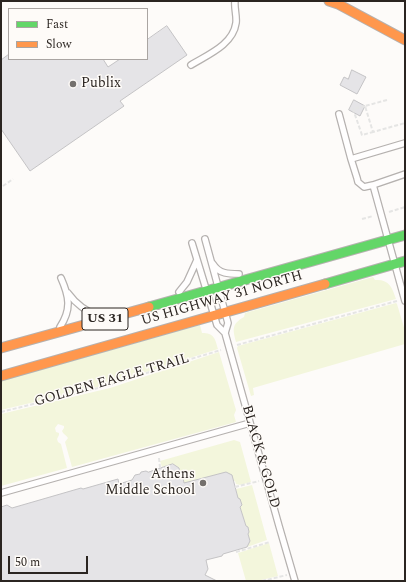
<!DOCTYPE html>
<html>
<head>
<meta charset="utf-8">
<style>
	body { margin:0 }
	#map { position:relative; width:406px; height:582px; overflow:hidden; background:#fdfbf9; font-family:Spectral,serif }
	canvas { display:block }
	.frame { position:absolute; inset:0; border:2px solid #2b2521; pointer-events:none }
	.legend { position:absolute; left:8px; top:8px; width:140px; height:52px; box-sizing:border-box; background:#fefbf8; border:1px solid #aaa5a2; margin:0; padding:5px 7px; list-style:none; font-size:12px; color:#2b2521 }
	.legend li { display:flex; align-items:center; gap:8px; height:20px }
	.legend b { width:20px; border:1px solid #aaa5a2 }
	.scale { position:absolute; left:8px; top:556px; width:80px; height:18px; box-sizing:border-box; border:2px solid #2b2521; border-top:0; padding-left:5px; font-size:12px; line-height:14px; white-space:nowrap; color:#2b2521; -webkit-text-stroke:3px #fefbf8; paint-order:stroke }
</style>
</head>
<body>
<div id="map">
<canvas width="406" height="582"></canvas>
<div class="frame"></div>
<ul class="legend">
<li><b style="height:5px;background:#63d668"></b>Fast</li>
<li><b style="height:5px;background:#ff974d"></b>Slow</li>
</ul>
<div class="scale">50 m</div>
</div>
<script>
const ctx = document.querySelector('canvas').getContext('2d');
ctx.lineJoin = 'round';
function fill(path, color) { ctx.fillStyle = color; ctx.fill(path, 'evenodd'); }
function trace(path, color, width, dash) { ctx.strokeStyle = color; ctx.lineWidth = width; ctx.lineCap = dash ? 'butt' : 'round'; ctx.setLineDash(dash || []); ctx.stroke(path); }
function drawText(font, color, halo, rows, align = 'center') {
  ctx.font = font + ' Spectral,serif'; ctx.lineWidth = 3; ctx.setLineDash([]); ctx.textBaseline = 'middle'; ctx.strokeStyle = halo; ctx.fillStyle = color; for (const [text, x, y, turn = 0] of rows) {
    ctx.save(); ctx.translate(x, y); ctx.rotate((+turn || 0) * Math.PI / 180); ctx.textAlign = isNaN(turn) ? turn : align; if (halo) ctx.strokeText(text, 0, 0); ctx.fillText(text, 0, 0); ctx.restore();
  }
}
fill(new Path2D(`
	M373,277L375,280C389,279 392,287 396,299L236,342C233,330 231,324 244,317L245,313Z
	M396,303L397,304L405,331V344L253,388L254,395L251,396L237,348L238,346Z
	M200,325L202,333C214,333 215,338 218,349L102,386L1,410V381Z
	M219,352L236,410L234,415L236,422L72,467L65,442L68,438C66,435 63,434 62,431L64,428V426L58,424L55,428L56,432L59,433V435L57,439L58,442L61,444L67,468L1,486V414L110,388Z
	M234,440L240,442L251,482L240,485L236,484L235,481L202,479L200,478L195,480L194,481L183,484L182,474L180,473L179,468L173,464L162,467L160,461Z
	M252,485L267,540L247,547L250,541L248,534L249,532L248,527L246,526L240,507L242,505L238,498L236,489Z
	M269,543L278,576L257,581H246L238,553Z`), '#f3f6dc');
const building = new Path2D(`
	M167,26L187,55L120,101L124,106L30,171L1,129V60L9,54V59H103L108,67L120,59H147V40Z
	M352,70L366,77L357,94L340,85L344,77L348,79Z
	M354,100L365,106L360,116L349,110Z
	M173,464L179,468L180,473H182L184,483L226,472L232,475L238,498L240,499L242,505L240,507L246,526L248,527L249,532L248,534L250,541L247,547L223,554L222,556L206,560L208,569L205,575L217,581H1V507L7,505L12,508L81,488L83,489L118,479L119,484L132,480L135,475L140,474L141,472L146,471L148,472Z`);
fill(building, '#e5e4e7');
trace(building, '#c4c3c5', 1);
const lane = new Path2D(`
	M191,65C207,55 233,45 236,23C237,16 234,8 235,1
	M339,114L351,159
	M405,174L373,185L405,301
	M373,185L364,187L358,182L357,178L351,159L405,143
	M205,239L228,323L225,333
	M192,243L217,325L225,333L279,526L295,581
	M213,264C219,274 229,274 239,274
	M179,292L187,282L197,260
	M68,293C76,304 87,312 99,316
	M60,327C72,309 69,296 61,278
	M1,493L250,423`);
const fast = new Path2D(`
	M325,284L405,261
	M149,307L405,235`);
const slow = new Path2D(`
	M329,1L338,4L405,40
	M1,348L149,307
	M1,376L325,284`);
trace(lane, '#b5b1af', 8);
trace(fast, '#b5b1af', 11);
trace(slow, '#b5b1af', 11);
trace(new Path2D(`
	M387,100L365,106L373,132L405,123
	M365,106L353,109L362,135L373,132
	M3,186L13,179
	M389,212L405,207
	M362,219L373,216
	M237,345L397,301
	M1,412L110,385L174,364L221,350
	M159,458L160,468
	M235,487L259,481
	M236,552L270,542
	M262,581L287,575`), '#e5e5e4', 2, [4, 2]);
trace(lane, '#fffefe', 5.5);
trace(fast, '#63d668', 9);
trace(slow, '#ff974d', 9);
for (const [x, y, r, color] of [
	[73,84,4,"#74706d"],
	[203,483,4,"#74706d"]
]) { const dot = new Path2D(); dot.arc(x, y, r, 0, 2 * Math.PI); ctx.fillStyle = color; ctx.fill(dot); trace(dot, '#fefbf8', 1.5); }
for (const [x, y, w] of [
	[105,319,46]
]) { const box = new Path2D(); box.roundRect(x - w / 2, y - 11, w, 22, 3); ctx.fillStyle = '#fefbf8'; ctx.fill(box); trace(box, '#2b2521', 1); }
drawText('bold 13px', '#2b2521', null, [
	["US 31",105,319]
]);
drawText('14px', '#2b2521', '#fefbf8', [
	["Publix",81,84],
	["Athens",195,475,"right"],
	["Middle School",195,491,"right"]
], 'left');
drawText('14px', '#2b2521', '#fefbf8', [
	["US HIGHWAY 31 NORTH",222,299,-16],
	["GOLDEN EAGLE TRAIL",112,381,-16],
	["BLACK & GOLD",260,457,74]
]);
</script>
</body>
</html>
